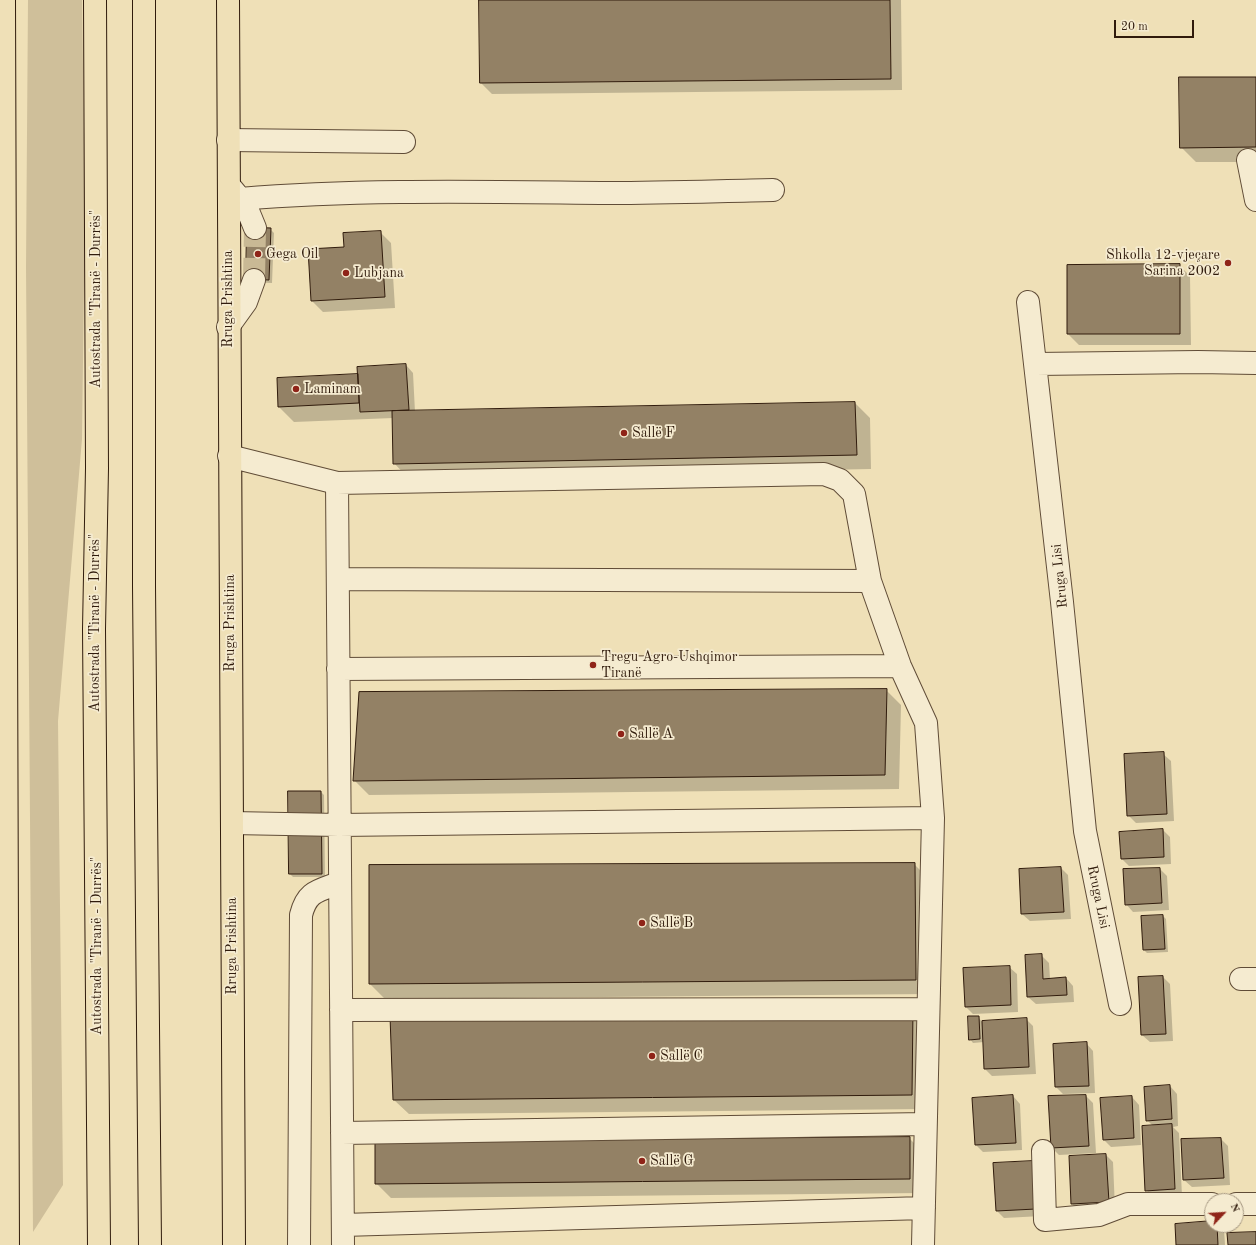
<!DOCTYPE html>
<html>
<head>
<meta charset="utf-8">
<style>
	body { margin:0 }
	#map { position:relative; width:1256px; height:1245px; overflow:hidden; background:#efe0b7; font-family:"Old Standard TT",serif }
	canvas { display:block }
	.north { position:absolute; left:1204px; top:1193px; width:40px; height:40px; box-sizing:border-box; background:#f5ebd0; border:1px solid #a69882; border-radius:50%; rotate:65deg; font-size:11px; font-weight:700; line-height:16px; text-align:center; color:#301b0c }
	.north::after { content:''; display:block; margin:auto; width:14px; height:18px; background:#8f2418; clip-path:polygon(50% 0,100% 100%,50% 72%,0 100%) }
	.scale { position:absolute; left:1114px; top:20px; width:80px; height:18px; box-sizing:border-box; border:2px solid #301b0c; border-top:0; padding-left:5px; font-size:12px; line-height:14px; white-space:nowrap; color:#301b0c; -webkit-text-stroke:3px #f5ebd0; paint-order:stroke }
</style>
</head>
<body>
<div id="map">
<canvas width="1256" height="1245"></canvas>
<div class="north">N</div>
<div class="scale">20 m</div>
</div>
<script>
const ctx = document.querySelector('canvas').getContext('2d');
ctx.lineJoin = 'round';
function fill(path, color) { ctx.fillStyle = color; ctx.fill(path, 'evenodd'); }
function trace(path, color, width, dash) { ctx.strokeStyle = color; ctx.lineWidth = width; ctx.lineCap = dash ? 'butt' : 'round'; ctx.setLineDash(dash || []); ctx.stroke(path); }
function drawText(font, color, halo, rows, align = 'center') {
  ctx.font = font + ' "Old Standard TT",serif'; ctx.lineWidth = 3.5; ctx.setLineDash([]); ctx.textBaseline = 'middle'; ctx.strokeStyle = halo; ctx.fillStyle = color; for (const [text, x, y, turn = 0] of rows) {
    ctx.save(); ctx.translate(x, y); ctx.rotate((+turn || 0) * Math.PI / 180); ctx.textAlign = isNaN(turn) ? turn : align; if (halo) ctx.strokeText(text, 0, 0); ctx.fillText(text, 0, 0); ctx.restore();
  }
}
fill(new Path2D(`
	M28,0H82L85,206L82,439L58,721L63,1185L33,1232L26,267Z`), '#cfbf9a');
fill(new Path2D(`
	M480,0H901L902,90L492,94L481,83Z
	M1256,78V162H1196L1181,147Z
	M270,229L274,233L272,283L250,282Z
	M380,232L391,243L395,308L323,312L312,301L345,248Z
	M1179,265L1190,276L1191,345H1079L1068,334Z
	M406,365L413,373L415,412L855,403L870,418L871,469L408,478L394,463L393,418L294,422L279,407L278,379L359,375Z
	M886,690L901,705L899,789L369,795L354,780Z
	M1163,754L1171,761L1174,821L1136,823L1128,815Z
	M321,792L324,795L325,877H293L290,874Z
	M1163,830L1170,837L1171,864L1129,866L1122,859Z
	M914,864L929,879L930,994L385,999L370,984V866Z
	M1061,868L1068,875L1071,919L1030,921L1022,914Z
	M1160,869L1167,876L1169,910L1133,912L1126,904Z
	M1163,916L1166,919L1168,952L1147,953L1144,950L1142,917Z
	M1041,955L1049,963L1050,979L1066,978L1073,986L1074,1002L1036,1004L1028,997Z
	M1009,967L1017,974L1018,1012L973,1014L966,1007L964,969Z
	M1163,977L1170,984L1173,1041L1150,1042L1142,1035Z
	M913,1010L927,1025L926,1109L409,1114L394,1100Z
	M978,1017L982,1022L1026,1019L1033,1026L1036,1074L992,1076L985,1069L984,1042L973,1043L970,1039Z
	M1086,1043L1093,1051L1095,1093L1063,1094L1056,1087L1054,1045Z
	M1170,1086L1177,1094L1178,1126L1173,1127L1179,1133L1182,1196L1154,1197L1146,1190L1153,1126L1147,1120Z
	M1013,1096L1020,1104L1022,1150L983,1152L976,1145Z
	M1086,1096L1093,1103L1096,1153L1059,1155L1052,1148Z
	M1132,1097L1139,1105L1141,1145L1111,1147L1103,1139Z
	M909,1138L924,1153V1193L391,1198L376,1183Z
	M1221,1139L1228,1146L1230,1185L1192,1187L1184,1180L1182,1140Z
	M1106,1155L1113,1162L1115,1209L1079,1211L1072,1204Z
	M1033,1162L1042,1216L1004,1218L997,1211Z
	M1212,1222V1225H1219L1224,1229L1225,1245H1177Z`), '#0003');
const building = new Path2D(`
	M479,0H890L891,79L480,83Z
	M1179,77H1256V147L1180,148Z
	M247,227L271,228L269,280L246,279Z
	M381,231L385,297L311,301L308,249L344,247L343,233Z
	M1180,264V334H1067V265Z
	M406,364L409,410L360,412L357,367Z
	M358,374L359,403L278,407L277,378Z
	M855,402L857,455L393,464L392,411Z
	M887,689L885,775L353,781L359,692Z
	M1164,752L1167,814L1127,816L1124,754Z
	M288,791H321L322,874H289Z
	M1163,829L1164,857L1121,859L1119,832Z
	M915,863L916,980L369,984V865Z
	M1061,867L1064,912L1021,914L1019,869Z
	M1160,868L1162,903L1125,905L1123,869Z
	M1163,915L1165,949L1143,950L1141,916Z
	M1042,954L1043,979L1066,977L1067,995L1027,997L1025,955Z
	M1010,966L1011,1005L965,1007L963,968Z
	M1163,976L1166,1034L1141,1035L1138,977Z
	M913,1009L912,1095L393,1100L390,1016Z
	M968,1016H979L980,1039L969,1040Z
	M1027,1018L1029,1067L984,1069L982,1021Z
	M1087,1042L1089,1086L1055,1087L1053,1044Z
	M1170,1085L1172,1119L1146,1121L1144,1087Z
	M1013,1095L1016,1143L975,1145L972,1098Z
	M1086,1095L1089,1146L1051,1148L1048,1096Z
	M1132,1096L1134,1138L1103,1140L1100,1098Z
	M1172,1124L1175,1189L1145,1191L1142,1126Z
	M910,1137V1179L375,1184V1142Z
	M1221,1138L1224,1178L1183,1180L1181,1139Z
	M1106,1154L1109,1202L1071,1204L1069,1156Z
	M1033,1161L1036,1209L996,1211L993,1163Z
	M1212,1221V1225H1217L1218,1245H1176L1175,1224Z
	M1256,1232V1245H1228L1227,1233Z`);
fill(building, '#938165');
trace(building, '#301b0c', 1);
trace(new Path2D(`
	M254,280L255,228`), '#c9b995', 22, [22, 11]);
const minor = new Path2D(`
	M228,140L404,142
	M1248,160L1256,200
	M232,189L246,206L255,228
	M240,199C363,189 486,192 610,193C664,193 719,191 773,190
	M1028,302L1062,602L1085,831L1120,1004
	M228,327L246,302L254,280
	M1036,364L1198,362L1256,363
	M229,456L337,483L824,474L840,480L854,494L870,581L900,666L926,723L933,818L923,1245
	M337,483L343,1245
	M338,579L870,581
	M338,669L900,666
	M232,823L339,825L933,818
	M1241,979H1256
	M341,1010L927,1009
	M342,1133L925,1124
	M1043,1151L1045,1220L1099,1215L1128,1204H1212
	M1236,1204H1256
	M343,1225L924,1208
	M299,1245L301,915C307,891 318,891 339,883`);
const major = new Path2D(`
	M4,0L8,1245
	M228,0L234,1245`);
const highway = new Path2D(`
	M95,0L97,468L94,629L99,1245
	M144,0V586L150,1245`);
trace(minor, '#604c37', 24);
trace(major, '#301b0c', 24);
trace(highway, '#301b0c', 24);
trace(minor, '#f5ebd0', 22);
trace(major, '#efe0b7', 22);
trace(highway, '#efe0b7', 22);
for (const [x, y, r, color] of [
	[258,254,4,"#8f2418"],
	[1228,263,4,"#8f2418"],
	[346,273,4,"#8f2418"],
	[296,389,4,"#8f2418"],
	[624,433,4,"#8f2418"],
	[593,665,4,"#8f2418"],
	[621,734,4,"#8f2418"],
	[642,923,4,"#8f2418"],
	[652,1056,4,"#8f2418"],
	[642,1161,4,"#8f2418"]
]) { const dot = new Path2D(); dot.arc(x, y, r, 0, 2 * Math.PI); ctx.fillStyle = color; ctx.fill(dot); trace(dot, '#f5ebd0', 1.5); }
drawText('14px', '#301b0c', '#f5ebd0', [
	["Gega Oil",266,254],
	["Shkolla 12-vjeçare",1220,255,"right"],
	["Sarina 2002",1220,271,"right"],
	["Lubjana",354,273],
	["Laminam",304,389],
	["Sallë F",632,433],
	["Tregu Agro-Ushqimor",601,657],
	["Tiranë",601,673],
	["Sallë A",629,734],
	["Sallë B",650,923],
	["Sallë C",660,1056],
	["Sallë G",650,1161]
], 'left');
drawText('14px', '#301b0c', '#f5ebd0', [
	["Autostrada \"Tiranë - Durrës\"",96,299,-90],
	["Rruga Prishtina",228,299,-90],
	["Rruga Lisi",1060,576,-96],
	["Autostrada \"Tiranë - Durrës\"",95,623,-90],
	["Rruga Prishtina",230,623,-90],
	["Rruga Lisi",1098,897,78],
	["Autostrada \"Tiranë - Durrës\"",97,946,-90],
	["Rruga Prishtina",232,946,-90]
]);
</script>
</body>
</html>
